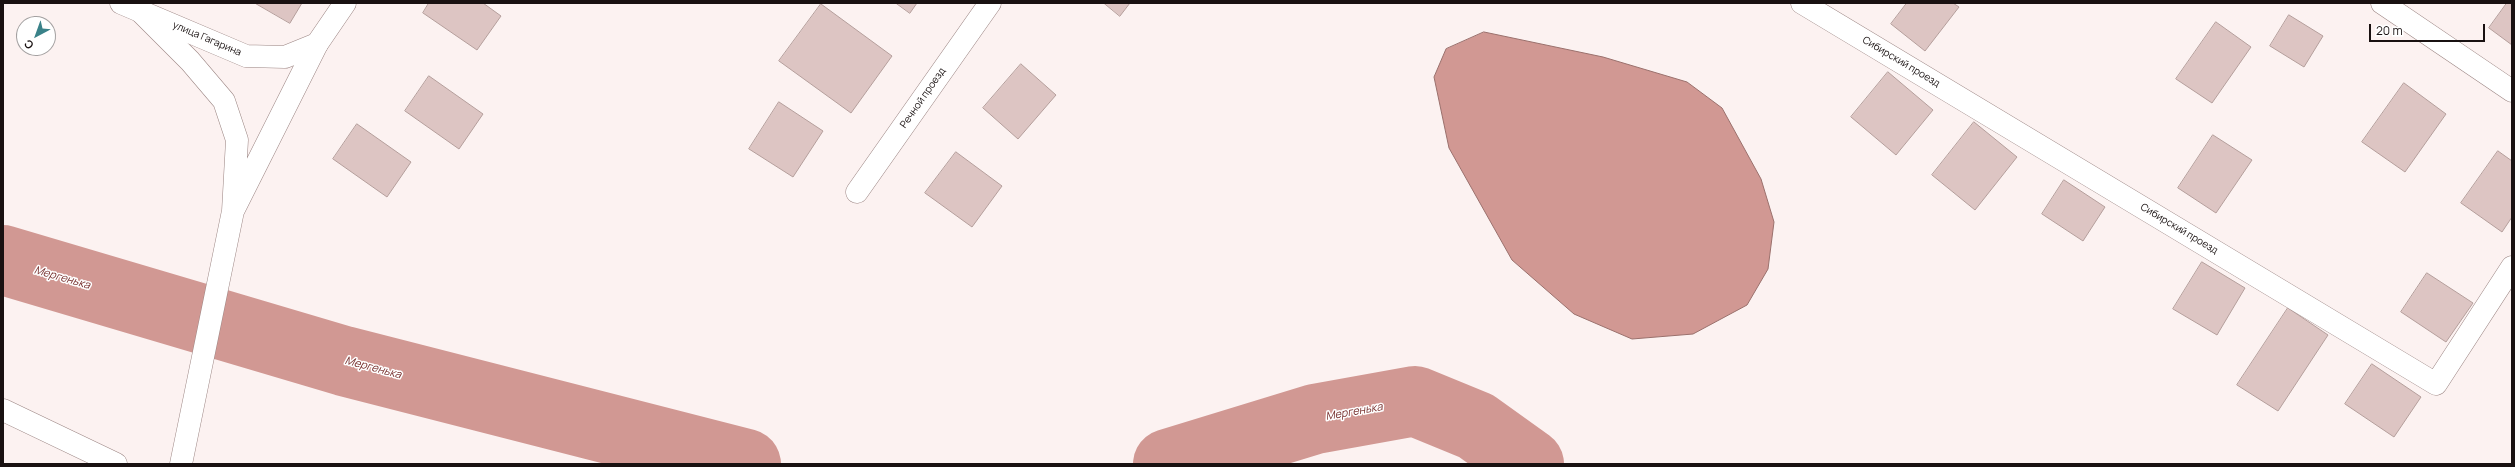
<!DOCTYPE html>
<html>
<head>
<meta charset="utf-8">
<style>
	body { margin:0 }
	#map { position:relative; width:2515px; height:467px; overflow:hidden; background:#fcf2f1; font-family:Manrope,sans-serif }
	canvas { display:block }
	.frame { position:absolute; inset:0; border:4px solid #191111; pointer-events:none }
	.north { position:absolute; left:16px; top:16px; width:40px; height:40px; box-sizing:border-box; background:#fff; border:1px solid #a3a0a0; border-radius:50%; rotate:221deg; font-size:11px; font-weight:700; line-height:16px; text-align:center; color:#191111 }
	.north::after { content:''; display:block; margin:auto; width:14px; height:18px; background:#3a8289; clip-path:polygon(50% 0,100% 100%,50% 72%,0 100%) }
	.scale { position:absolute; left:2369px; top:24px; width:116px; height:18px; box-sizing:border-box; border:2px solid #191111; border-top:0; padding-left:5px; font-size:12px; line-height:14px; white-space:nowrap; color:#191111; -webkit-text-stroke:3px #fff; paint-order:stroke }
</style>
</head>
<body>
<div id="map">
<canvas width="2515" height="467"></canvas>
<div class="frame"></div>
<div class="north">С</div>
<div class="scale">20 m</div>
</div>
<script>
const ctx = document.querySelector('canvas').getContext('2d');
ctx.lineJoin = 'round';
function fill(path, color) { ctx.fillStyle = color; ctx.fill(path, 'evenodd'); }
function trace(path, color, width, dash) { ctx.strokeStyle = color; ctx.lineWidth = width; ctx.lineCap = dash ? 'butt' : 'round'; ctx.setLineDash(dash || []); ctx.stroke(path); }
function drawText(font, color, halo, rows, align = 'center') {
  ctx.font = font + ' Manrope,sans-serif'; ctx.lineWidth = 3; ctx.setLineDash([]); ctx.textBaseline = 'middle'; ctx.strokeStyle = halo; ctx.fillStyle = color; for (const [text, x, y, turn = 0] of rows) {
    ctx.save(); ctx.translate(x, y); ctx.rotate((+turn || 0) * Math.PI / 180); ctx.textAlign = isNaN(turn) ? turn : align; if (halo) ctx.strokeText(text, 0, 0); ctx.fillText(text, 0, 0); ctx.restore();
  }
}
const water = new Path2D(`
	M1484,32L1603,57L1687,82L1722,108L1761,179L1774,222L1768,269L1747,305L1693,334L1632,339L1574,314L1512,260L1449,148L1434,77L1446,49Z`);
fill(water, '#d19893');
trace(water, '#9a706c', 1);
trace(new Path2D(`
	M3,260L344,361L746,464
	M1168,464L1315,419L1415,401L1476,426L1529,464`), '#d19893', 70);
const building = new Path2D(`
	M255,3H302L290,23Z
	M429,3H483L501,16L477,50L423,13Z
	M896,3H917L910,13Z
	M1104,3H1130L1120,16Z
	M1907,3H1953L1959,7L1925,51L1891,24Z
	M2507,3H2512V45L2489,28Z
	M821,4L892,56L851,113L779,61Z
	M2289,15L2323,36L2304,67L2270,46Z
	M2216,22L2251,47L2212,103L2176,79Z
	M1021,64L1056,95L1018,139L983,108Z
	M1888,72L1933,110L1896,155L1851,117Z
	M429,76L483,114L459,149L405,111Z
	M2404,83L2446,114L2405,172L2362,142Z
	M779,102L823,131L793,177L749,149Z
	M1974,122L2017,157L1975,210L1932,175Z
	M357,124L411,162L387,197L333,159Z
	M2213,135L2252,160L2216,213L2178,188Z
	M2498,151L2512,161V217L2502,232L2461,203Z
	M956,152L1002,186L972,227L925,193Z
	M2064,180L2105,207L2083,241L2042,214Z
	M2202,262L2245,288L2217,335L2173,309Z
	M2427,273L2473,303L2446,342L2401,312Z
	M2288,308L2328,335L2278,411L2237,385Z
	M2372,364L2421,397L2394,437L2345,404Z`);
fill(building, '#ddc5c3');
trace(building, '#b49e9b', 1);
const minor = new Path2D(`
	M1802,3L2436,384L2512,267
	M2382,3L2512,91
	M139,10L190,61L224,101L237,140L233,211L317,44
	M857,192L990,3
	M3,410L116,464
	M181,464L233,211`);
const major = new Path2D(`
	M121,3L246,56L285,57L317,44L345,3`);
trace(minor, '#9b8583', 23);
trace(major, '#9b8583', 23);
trace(minor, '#fff', 22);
trace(major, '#fff', 22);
drawText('10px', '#191111', '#fff', [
	["улица Гагарина",207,39,23],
	["Сибирский проезд",1901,62,31],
	["Речной проезд",923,98,-55],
	["Сибирский проезд",2179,229,31]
]);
drawText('italic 11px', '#78312f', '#fff', [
	["Мергенька",62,278,16],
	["Мергенька",373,368,15],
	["Мергенька",1354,412,-10]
]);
</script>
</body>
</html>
